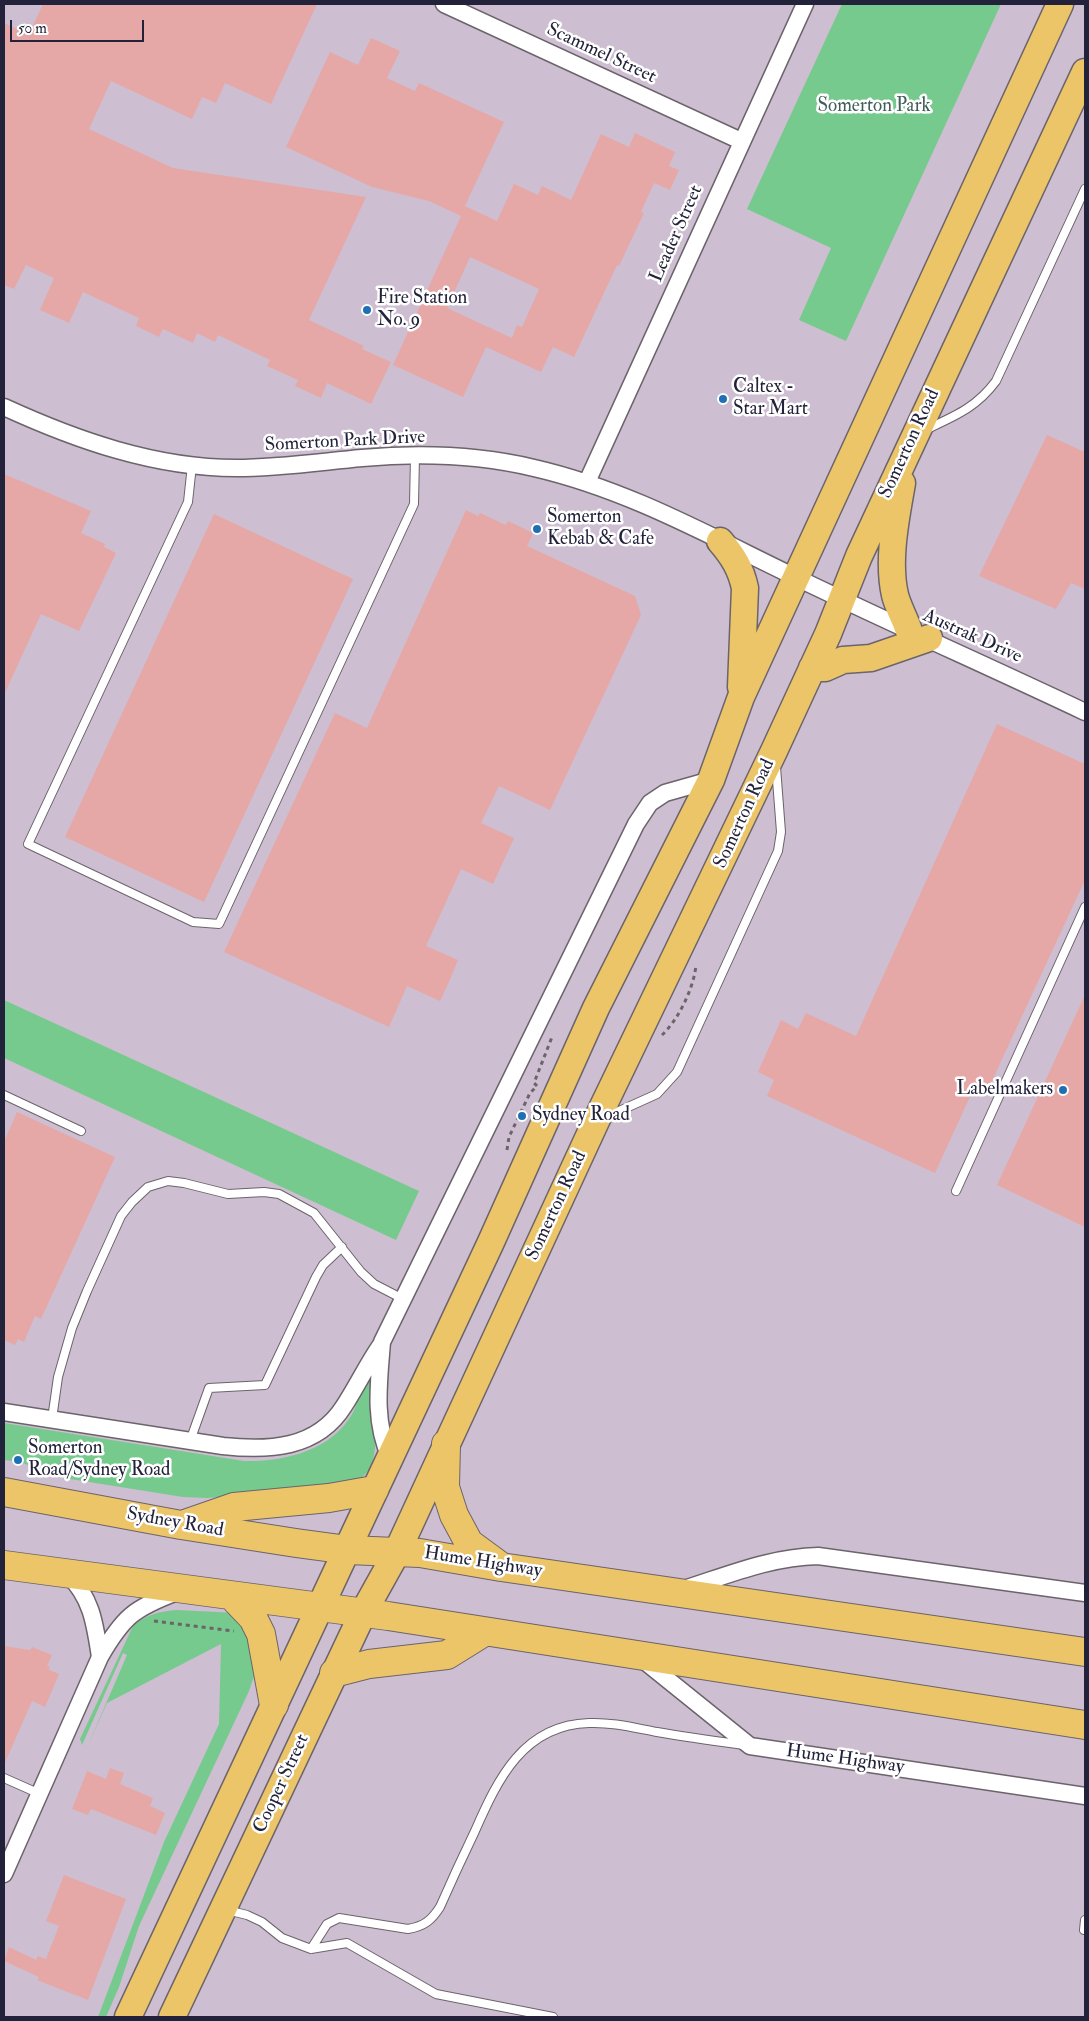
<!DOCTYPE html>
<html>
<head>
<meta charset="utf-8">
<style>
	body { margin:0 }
	#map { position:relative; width:1089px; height:2021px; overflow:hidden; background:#f2dfc3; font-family:"IM FELL Double Pica",serif }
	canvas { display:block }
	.frame { position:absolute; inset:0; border:5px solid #22223b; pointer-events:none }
	.scale { position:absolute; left:10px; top:20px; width:134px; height:22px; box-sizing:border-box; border:2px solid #22223b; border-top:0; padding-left:6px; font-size:15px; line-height:18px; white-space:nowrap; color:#22223b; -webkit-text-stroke:4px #fff; paint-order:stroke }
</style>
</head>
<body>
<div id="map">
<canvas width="1089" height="2021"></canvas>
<div class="frame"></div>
<div class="scale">50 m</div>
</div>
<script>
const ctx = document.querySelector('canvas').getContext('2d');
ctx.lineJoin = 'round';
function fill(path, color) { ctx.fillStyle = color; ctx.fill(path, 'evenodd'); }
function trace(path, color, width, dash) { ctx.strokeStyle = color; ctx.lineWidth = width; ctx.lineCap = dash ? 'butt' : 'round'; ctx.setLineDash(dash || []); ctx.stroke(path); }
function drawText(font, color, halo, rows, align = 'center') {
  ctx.font = font + ' "IM FELL Double Pica",serif'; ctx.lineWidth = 5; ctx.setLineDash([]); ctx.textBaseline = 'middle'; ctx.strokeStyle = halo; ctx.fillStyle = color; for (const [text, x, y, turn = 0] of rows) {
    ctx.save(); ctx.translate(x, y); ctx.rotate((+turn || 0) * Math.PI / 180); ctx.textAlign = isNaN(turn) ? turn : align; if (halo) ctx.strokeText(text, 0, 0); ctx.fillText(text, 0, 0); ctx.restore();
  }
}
fill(new Path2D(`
	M4,4H1085V2017H4Z`), '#cebed1');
fill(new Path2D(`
	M842,4H1001L846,341L799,320L831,248L747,209Z
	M4,1000L419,1191L396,1240L4,1058Z
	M371,1372C372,1397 381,1443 371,1465C367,1475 358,1481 349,1487L207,1498L183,1497L64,1478L20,1462L4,1460V1423L244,1461C283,1462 331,1451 352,1414C356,1408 357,1400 359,1392C362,1385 367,1379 371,1372Z
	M177,1610L236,1613L247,1619L255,1673L249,1691L139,1926L119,1987L106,2017H98L164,1842L219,1724L221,1644L107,1703L86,1750L127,1655L123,1653L82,1745L80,1739L133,1626C146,1615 160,1611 177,1610Z`), '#77ca8d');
fill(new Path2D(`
	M43,4H317L271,104L225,83L216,103L202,97L192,119L111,81L89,129L173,168L366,197L309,320L364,346L362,349L391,362L371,404L327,383L321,398L295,386L298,380L267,366L270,360L218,335L215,342L197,333L193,343L163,329L159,337L136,326L139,318L83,292L69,323L40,310L54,278L26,265L14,289L4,285V23L29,34Z
	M371,38L400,51L387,78L415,91L419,83L504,122L465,206L497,221L514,184L538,195L542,186L571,200L601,134L629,147L635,133L675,152L669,166L679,170L670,190L654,183L641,212L644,213L619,266L617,265L574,357L553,347L541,372L486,347L463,397L393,365L461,216L429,201L372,187L286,147L330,52L358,65ZM470,257L539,289L522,327L517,325L512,338L447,308Z
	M1047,435L1085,452V589L1071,583L1056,609L979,576Z
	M4,474L91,511L81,533L105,544L104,547L116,553L79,631L41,614L4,695Z
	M466,510L478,516L480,513L506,525L508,521L533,533L527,546L635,596L641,615L550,810L499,786L481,823L514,838L493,884L461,869L426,946L458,960L448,984L440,1001L407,986L389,1027L224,952L335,713L367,728Z
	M214,514L353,579L204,902L65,837Z
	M997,724L1085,764V880L985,1096L973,1090L935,1173L767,1096L774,1080L758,1072L781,1020L798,1029L806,1013L856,1036Z
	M1085,995V1227L997,1185Z
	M17,1112L115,1157L41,1319L35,1316L24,1342L18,1339L15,1345L4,1340V1142Z
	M4,1646L30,1650L32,1647L52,1655L47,1666L50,1667L49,1670L59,1674L45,1707L32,1701L4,1765Z
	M110,1768L124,1773L120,1784L153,1798L150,1806L165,1813L156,1835L91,1809L88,1815L72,1809L87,1771L106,1779Z
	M64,1875L126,1899L88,2000L37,1980L39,1977L4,1961L9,1947L36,1960L38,1956L46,1959L59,1926L46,1921Z`), '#e6a8a6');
const service = new Path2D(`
	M927,429C955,416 977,407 996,381L1085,189
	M192,465L188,502L28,844L193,922L219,924L414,504L415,456
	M4,1095L81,1131
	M606,1117L657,1094L677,1072L778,851L781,832L776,767
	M956,1191L1085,907
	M52,1419L58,1377L72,1328L87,1291L121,1216L132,1202L148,1187L168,1181L184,1183L228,1194L264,1192L279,1194L314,1213L361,1272L374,1284L403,1299
	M190,1441L209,1388L265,1385L316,1277L323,1265L342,1247
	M4,1778L40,1794
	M227,1910L247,1915L262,1922L282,1938L311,1949L347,1943L436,1994L553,2017
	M1084,1930L1085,1920
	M311,1949L327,1924L339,1918L408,1929C424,1926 431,1921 440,1907C451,1882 463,1856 475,1831C498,1779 523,1725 589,1723C612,1722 635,1728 657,1732C686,1737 715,1741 744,1745`);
const minor = new Path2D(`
	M444,4L741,141
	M4,407C76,440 155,468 236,468C278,468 319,462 362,458C418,453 479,455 534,468C626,489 708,535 793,576C890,623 988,666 1085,712
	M587,482L805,4
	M4,1412L223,1446C268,1451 317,1449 344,1406C357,1386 367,1365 380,1346
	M390,1457C373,1421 379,1381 382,1342L636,824L650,803L665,793L711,780
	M68,1575C92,1598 95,1625 100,1657
	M684,1589C728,1575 771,1557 818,1556L1085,1593
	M642,1659L750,1746L1085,1796
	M4,1874L100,1657C123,1617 134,1608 177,1592`);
const primary = new Path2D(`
	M902,483C896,518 887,560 895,595C898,607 905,619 909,631
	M720,541C733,556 741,569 745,588L741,687
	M812,668H825L843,660L871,658L929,638
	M128,2017L491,1242L596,1008L711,780L741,697L1060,4
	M172,2017L363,1613L397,1552L596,1121L774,751L828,634L859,556L1085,72`);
const trunk = new Path2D(`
	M446,1444L445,1487L454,1515L469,1543L499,1565
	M4,1492L181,1525L296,1543L348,1550L420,1553L501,1567L1085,1652
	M185,1524L234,1507L329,1498L374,1490
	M4,1565L388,1616L1085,1725
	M232,1596L253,1618L261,1634L274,1705
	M334,1673L369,1664L447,1655L484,1632`);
trace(service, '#6b646b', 10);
trace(minor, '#6b646b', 19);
trace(primary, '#6b646b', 29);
trace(trunk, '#6b646b', 30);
trace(new Path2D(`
	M662,1035C679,1019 694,987 696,965
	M537,1086L534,1083L552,1037
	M507,1150L509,1137L530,1093L535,1088
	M154,1621L234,1631`), '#6b646b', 3, [4, 4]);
trace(service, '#fff', 8);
trace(minor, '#fff', 16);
trace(primary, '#edc569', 26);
trace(trunk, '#edc569', 28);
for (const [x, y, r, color] of [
	[367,310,5,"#1f6fb2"],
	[723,399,5,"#1f6fb2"],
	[537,529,5,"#1f6fb2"],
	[1063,1090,5,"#1f6fb2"],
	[522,1116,5,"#1f6fb2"],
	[18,1460,5,"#1f6fb2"]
]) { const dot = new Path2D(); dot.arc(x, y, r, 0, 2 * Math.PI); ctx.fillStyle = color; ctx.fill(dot); trace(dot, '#fff', 2); }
drawText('19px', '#22223b', '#fff', [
	["Scammel Street",601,54,25],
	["Leader Street",677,234,-66],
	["Somerton Park Drive",345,442,-3],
	["Somerton Road",910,444,-65],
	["Austrak Drive",972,637,24],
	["Somerton Road",745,814,-65],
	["Somerton Road",557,1206,-65],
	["Sydney Road",175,1523,10],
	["Hume Highway",483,1563,9],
	["Hume Highway",845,1760,8],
	["Cooper Street",282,1784,-65]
]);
drawText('19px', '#405d58', '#fff', [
	["Somerton Park",874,107]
]);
drawText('19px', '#22223b', '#fff', [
	["Fire Station",377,299],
	["No. 9",377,321],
	["Caltex -",733,388],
	["Star Mart",733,410],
	["Somerton",547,518],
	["Kebab & Cafe",547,540],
	["Labelmakers",1053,1090,"right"],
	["Sydney Road",532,1116],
	["Somerton",28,1449],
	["Road/Sydney Road",28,1471]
], 'left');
</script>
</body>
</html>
